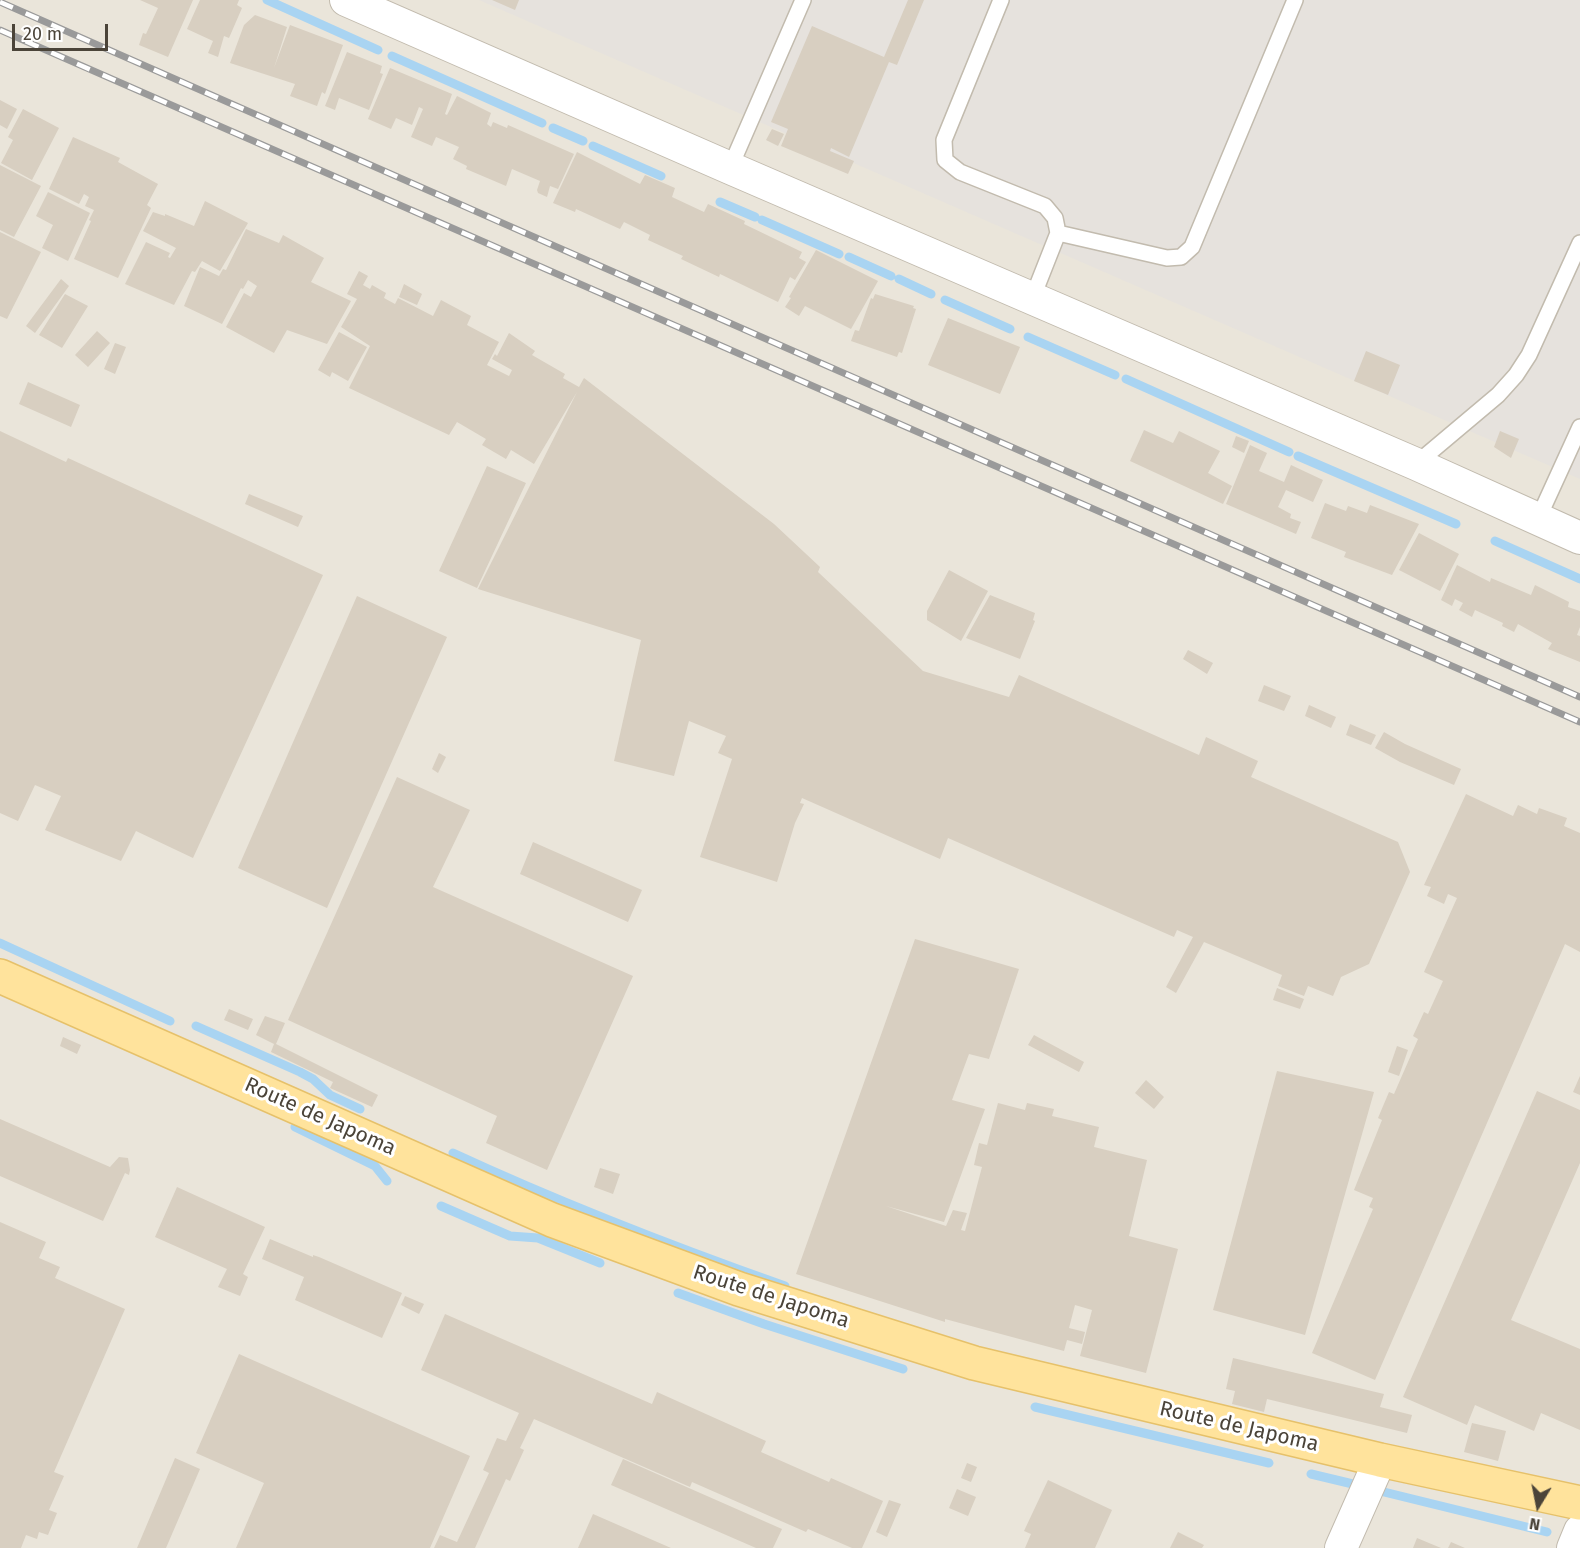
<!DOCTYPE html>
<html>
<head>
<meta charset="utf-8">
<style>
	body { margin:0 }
	#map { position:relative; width:1580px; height:1548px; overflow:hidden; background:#f6f3ec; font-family:"Fira Sans",sans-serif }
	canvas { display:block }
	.north { position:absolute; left:1508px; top:1476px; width:60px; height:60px; -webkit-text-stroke:4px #fff; paint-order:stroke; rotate:190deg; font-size:16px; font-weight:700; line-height:24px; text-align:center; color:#4b4439 }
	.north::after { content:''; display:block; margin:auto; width:21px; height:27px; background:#4b4439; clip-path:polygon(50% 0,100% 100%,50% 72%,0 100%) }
	.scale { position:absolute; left:12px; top:24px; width:96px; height:27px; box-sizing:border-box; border:3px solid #4b4439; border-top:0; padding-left:8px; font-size:18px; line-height:21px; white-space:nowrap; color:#4b4439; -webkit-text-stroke:4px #fff; paint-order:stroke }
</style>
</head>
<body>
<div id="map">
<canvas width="1580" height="1548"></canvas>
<div class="north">N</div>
<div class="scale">20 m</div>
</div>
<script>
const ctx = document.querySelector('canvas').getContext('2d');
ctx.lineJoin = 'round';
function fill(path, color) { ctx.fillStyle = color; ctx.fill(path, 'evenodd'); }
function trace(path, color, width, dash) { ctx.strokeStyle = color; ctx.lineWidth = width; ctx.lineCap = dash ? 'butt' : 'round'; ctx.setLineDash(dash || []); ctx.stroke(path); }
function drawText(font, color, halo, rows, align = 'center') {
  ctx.font = font + ' "Fira Sans",sans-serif'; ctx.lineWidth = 6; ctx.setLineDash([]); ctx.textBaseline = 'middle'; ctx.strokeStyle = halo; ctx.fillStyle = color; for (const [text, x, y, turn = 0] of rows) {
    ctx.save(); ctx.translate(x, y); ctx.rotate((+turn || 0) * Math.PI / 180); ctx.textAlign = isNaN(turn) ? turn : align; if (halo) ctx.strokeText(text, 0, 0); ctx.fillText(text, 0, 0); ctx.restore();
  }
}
fill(new Path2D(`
	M0,0H1580V1548H0Z`), '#eae5da');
fill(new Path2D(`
	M479,0H1580V479Z`), '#e6e2dd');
trace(new Path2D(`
	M267,0L378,50
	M392,56L542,123
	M553,128L583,141
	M593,146L661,176
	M720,202L755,217
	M762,220L839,254
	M849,257L891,276
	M899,279L931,294
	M945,300L1010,329
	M1028,337L1115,375
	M1126,379L1289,452
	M1298,456L1456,524
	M1495,541L1580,579
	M0,943L170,1021
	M196,1026L300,1072L313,1079L330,1095L360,1109
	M295,1127L375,1166L387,1181
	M453,1153C561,1203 672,1246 785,1286
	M441,1206L510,1236L538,1238L600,1263
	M678,1293L764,1324L903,1369
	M1035,1407L1269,1463
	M1311,1474L1357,1485
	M1384,1492L1547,1532`), '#a9d4f2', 9);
fill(new Path2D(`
	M140,0H193L168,57L139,45L143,33L146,34L158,8Z
	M200,0H239L237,5L242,8L229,38L224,36L218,57L208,53L213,41L187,29Z
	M492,0H519L515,10Z
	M908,0H924L897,65L889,62L849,157L831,148L830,151L854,161L848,174L781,146L788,129L771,122L812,26L884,57Z
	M255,15L287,27L274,68L290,25L343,45L325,94L322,92L317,106L290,96L295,84L230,63L244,25Z
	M347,52L382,66L380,73L383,74L369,110L339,98L335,110L325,106Z
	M390,68L452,94L445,114L447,115L457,96L491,113L487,124L491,127L493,122L507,128L508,125L574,154L558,189L550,186L547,197L538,193L537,190L540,181L512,169L506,186L466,169L467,166L453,159L459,147L436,137L432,146L411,137L423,109L419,107L412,125L396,118L391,129L368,119Z
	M0,100L17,109L7,129L0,125Z
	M23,109L59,128L32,180L1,163L13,140L8,137Z
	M772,129L784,134L778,146L766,140Z
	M73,137L120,158L118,162L158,184L147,205L151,208L118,278L74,259L91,221L89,220L94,210L85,206L89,197L84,194L79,204L49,189Z
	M577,152L640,184L645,175L675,188L672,197L704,212L708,204L745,221L744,224L802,252L799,258L806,262L795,280L790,277L778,302L720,274L719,277L681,259L683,256L648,240L650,235L624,222L620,229L576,209L575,212L553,203Z
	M0,165L41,186L14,237L0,230Z
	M48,192L90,213L68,261L42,248L53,225L36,216Z
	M205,201L248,223L220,271L202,261L195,272L192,271L174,305L125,284L146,242L170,253L168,257L170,258L176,248L143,231L153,212L165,216V214L194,226Z
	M246,229L279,243L283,235L324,258L311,282L351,301L327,344L287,330L274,353L226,327L244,293L251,297L257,286L248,280L243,289L241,288L222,324L184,306L200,267L219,276L223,269L226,270Z
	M0,232L41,252L7,319L0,316Z
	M816,250L878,281L851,329L805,306L799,316L785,307L791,298L789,297Z
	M359,271L368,276L363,285L370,289L372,285L386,293L384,298L395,304L398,298L433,316L441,300L471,316L467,325L499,342L487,365L509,376L512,370L492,359L495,354L497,356L509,333L535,351L532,355L565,374L563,378L579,387L584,378L774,524L820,567L818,572L923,671L1009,697L1019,675L1199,755L1206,737L1258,761L1251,777L1398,842L1410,872L1369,964L1341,977L1333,996L1308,986L1304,996L1278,986L1282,975L1204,942L1176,993L1166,987L1193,937L1177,930L1174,937L948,838L940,859L802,798L800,803L804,804L795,823L777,882L700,857L732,759L718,753L726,736L689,721L674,776L614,761L641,640L478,589L577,392L534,464L511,450L506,459L482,445L486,439L457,422L449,435L349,388L370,346L341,327L357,299L347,294Z
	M61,279L69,286L35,333L26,326Z
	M404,284L422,294L417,305L399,297Z
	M65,294L88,306L62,348L39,335Z
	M875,294L914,306L913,308L916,309L902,353L899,352L897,357L851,341L855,330L859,331L871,298L873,299Z
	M948,318L1020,347L1000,394L928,365Z
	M97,331L110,343L88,367L75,355Z
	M339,332L367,347L348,381L332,372L330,377L318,370Z
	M115,343L126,347L115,374L104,369Z
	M1366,351L1400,365L1388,395L1354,381Z
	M28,382L80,405L71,427L19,404Z
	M1144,430L1173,443L1179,431L1220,451L1208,473L1232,486L1223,504L1130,461Z
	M0,431L66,462L68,458L323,575L193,858L136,831L121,861L45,830L61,796L35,785L18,821L0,813Z
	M1500,431L1519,439L1511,458L1494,447Z
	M1236,436L1249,441L1244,453L1232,447Z
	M1250,445L1267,453L1259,471L1284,482L1291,465L1323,480L1313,502L1286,490L1278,507L1291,514L1290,518L1301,522L1296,534L1226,504Z
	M487,466L526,483L477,588L439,571Z
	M249,494L303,516L298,527L245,504Z
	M1325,503L1346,511L1348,506L1367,513L1370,505L1419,524L1392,575L1344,557L1346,552L1311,538Z
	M1419,533L1459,554L1440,591L1399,570Z
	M1457,565L1490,582L1491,578L1531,595L1535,585L1569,602L1568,607L1580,611V627L1577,635L1580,636V662L1548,649L1552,643L1518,624L1514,632L1502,626L1503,623L1475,610L1472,617L1459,610L1463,603L1455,599L1452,606L1441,600Z
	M949,570L988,591L961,641L927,620V611Z
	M990,595L1035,613L1033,620L1035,621L1020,659L966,638Z
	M357,596L447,637L327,908L238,868Z
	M1188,650L1213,663L1207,674L1183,659Z
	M1264,685L1291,696L1284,711L1258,701Z
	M1309,705L1336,717L1331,728L1305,716Z
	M1350,724L1376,735L1371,745L1346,735Z
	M1384,732L1405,744L1461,769L1454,785L1400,762L1375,748Z
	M439,753L446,757L438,773L432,769Z
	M397,777L470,810L433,887L633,976L547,1170L486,1143L497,1116L288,1020Z
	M1466,794L1513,816L1518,805L1537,814L1539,808L1567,818L1564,826L1580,833V952L1565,944L1375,1380L1312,1353L1373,1209L1369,1207L1373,1198L1354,1190L1382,1120L1378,1118L1389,1092L1394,1094L1418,1039L1413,1036L1424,1012L1428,1014L1443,981L1424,972L1457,898L1448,894L1444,904L1427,896L1431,887L1424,885Z
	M533,842L642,890L628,922L520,874Z
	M915,939L1019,969L989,1059L969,1054L952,1100L985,1109L944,1222L886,1206L946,1226L953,1210L967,1213L961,1230L965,1231L982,1167L974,1165L979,1143L987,1145L998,1103L1025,1110L1027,1103L1054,1109L1052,1116L1099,1127L1094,1147L1147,1160L1129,1236L1178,1249L1146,1373L1080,1356L1092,1310L1075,1305L1069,1328L1085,1332L1082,1344L1067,1340L1064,1351L945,1319V1322L796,1274Z
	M1277,988L1304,999L1300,1009L1273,1000Z
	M229,1009L253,1019L248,1030L224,1020Z
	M265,1016L285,1023L276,1044L378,1095L372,1107L330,1088L333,1082L271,1052L274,1044L256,1035Z
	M1034,1035L1084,1062L1079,1072L1028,1045Z
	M63,1037L81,1045L77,1054L60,1046Z
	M1397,1046L1408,1050L1399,1076L1388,1072Z
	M1277,1071L1374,1092L1305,1335L1213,1310Z
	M1580,1076V1095L1573,1092Z
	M1146,1080L1164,1097L1154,1109L1135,1093Z
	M1537,1091L1580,1110V1163L1511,1320L1580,1349V1430L1541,1413L1534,1431L1475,1405L1467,1425L1403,1397Z
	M0,1119L110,1167L119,1157L128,1158L130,1170L129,1175L125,1173L103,1221L0,1176Z
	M600,1168L620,1174L613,1194L594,1187Z
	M177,1187L265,1227L243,1274L248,1277L240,1296L218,1287L227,1269L155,1237Z
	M0,1222L46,1242L39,1258L60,1267L55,1278L125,1309L54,1472L64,1476L49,1510L57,1513L48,1535L39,1532L37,1539L26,1535L21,1548H0Z
	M270,1239L313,1257V1255L319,1257L402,1293L382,1338L295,1300L304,1277L262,1259Z
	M405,1296L424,1304L419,1314L401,1305Z
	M445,1314L652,1404L657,1392L766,1441L761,1452L829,1482L831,1478L883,1501L862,1548H852L808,1529L806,1532L692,1482L690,1487L534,1419L520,1448L524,1450L510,1481L506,1479L475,1548H434L440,1535L457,1542L489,1473L483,1470L497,1438L506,1441L519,1413L421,1370Z
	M239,1354L470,1456L430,1548H236L264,1483L196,1453Z
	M1233,1358L1384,1394L1380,1407L1412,1415L1407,1433L1267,1399L1264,1412L1232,1404L1235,1391L1226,1389Z
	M1472,1423L1506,1431L1498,1461L1464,1452Z
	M175,1458L200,1469L166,1548H137Z
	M623,1459L782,1529L773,1548H756L611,1485Z
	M967,1463L977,1467L971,1482L961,1478Z
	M1048,1480L1112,1510L1095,1548H1025L1031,1534L1024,1531Z
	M957,1489L976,1497L968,1516L949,1508Z
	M889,1500L901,1504L887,1537L876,1532Z
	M593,1514L671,1548H578Z
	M1178,1532L1204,1545L1202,1548H1170Z
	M1417,1538L1441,1548H1413Z
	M1451,1542L1465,1548H1448Z`), '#d8cfc1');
const service = new Path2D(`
	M1001,0L944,140L945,160L960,172L1045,206L1055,218L1058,233L1032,299
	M730,168L803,0
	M1058,233L1167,258L1181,257L1192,247L1295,0
	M1416,464L1498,395L1516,375L1529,355L1580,243
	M1538,519L1580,427`);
const minor = new Path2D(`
	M346,0L730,168L1416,464L1580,538
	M1341,1548L1380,1460
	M1573,1548L1580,1531`);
const primary = new Path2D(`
	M0,976L552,1220L739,1289L974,1363L1380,1460L1580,1503`);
trace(service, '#c2bbae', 18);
trace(minor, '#c2bbae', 34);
trace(primary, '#e6c16a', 36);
trace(service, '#fff', 15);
trace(minor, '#fff', 32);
trace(primary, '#ffe39c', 33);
const rail = new Path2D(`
	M0,2L1580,697
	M0,30L1580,722`);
trace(rail, '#9a9a9a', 7);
trace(rail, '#fff', 4.5, [14]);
drawText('21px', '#4b4439', '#fff', [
	["Route de Japoma",320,1117,24],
	["Route de Japoma",771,1297,18],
	["Route de Japoma",1239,1427,13]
]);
</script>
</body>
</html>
